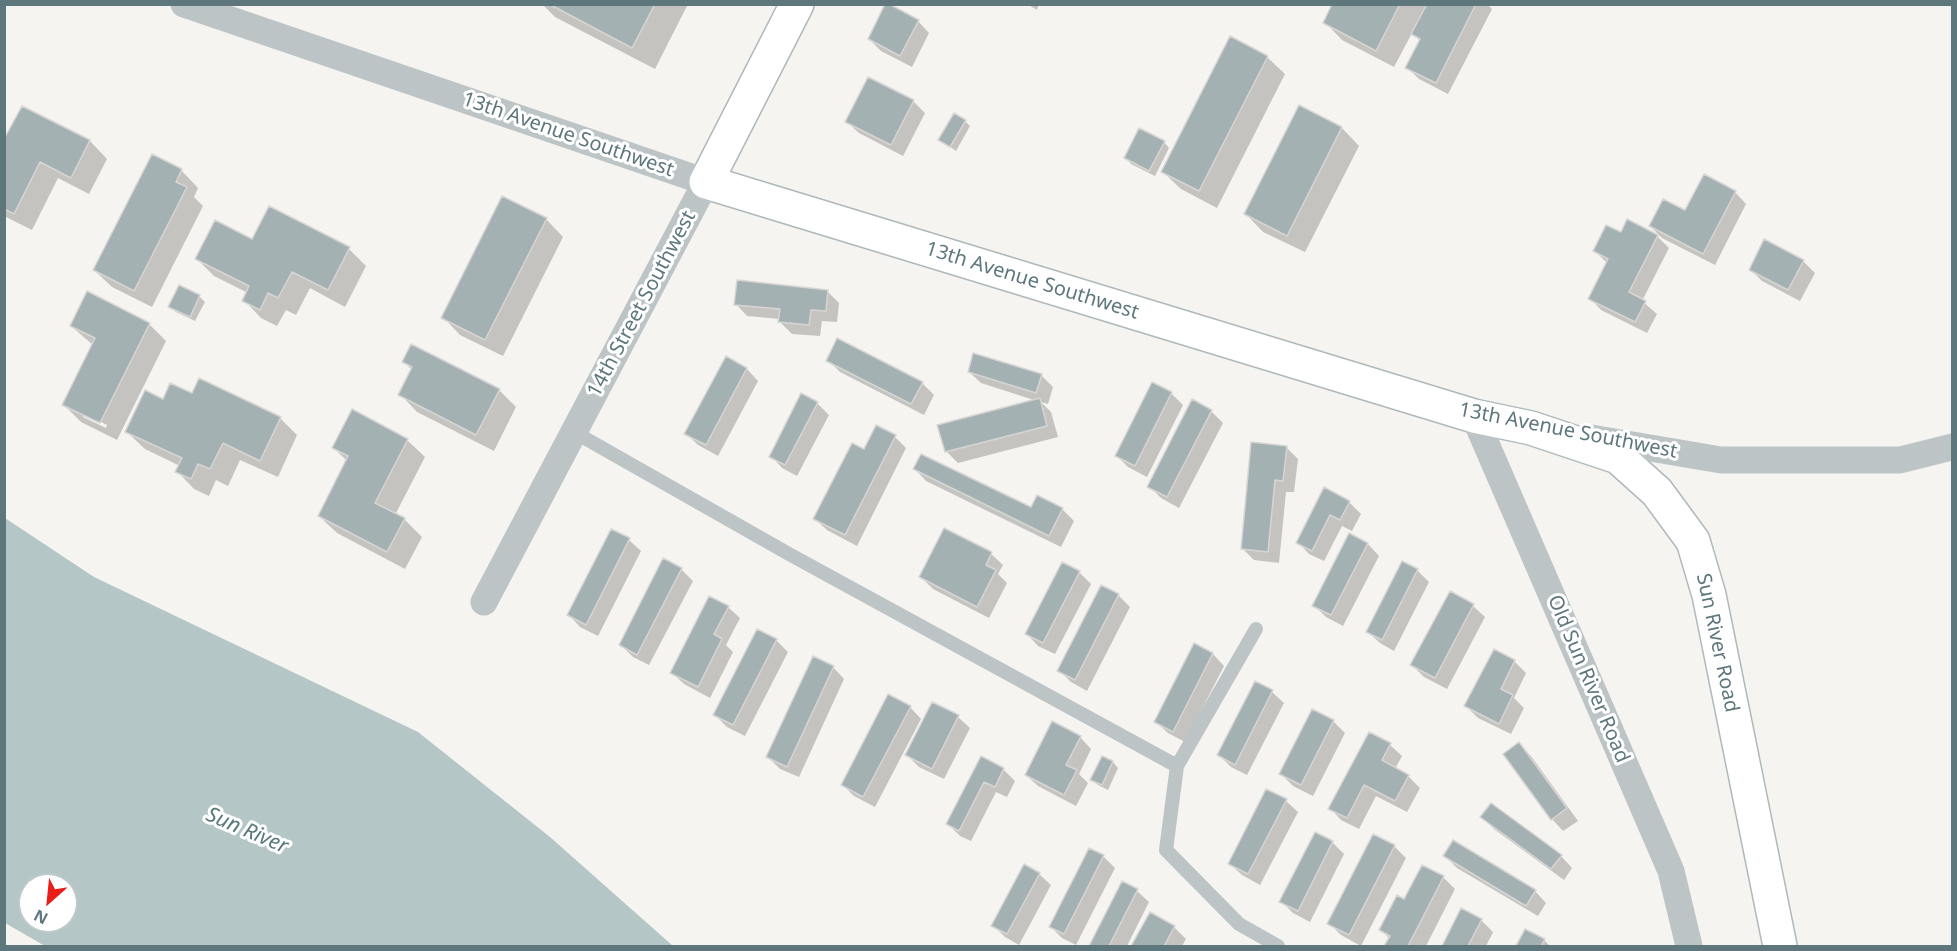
<!DOCTYPE html>
<html>
<head>
<meta charset="utf-8">
<style>
	body { margin:0 }
	#map { position:relative; width:1957px; height:951px; overflow:hidden; background:#f5f4f0; font-family:"Noto Sans",sans-serif }
	canvas { display:block }
	.frame { position:absolute; inset:0; border:6px solid #5e777d; pointer-events:none }
	.north { position:absolute; left:18px; top:873px; width:60px; height:60px; box-sizing:border-box; background:#fff; border:2px solid #bfc9cb; border-radius:50%; rotate:207deg; font-size:16px; font-weight:700; line-height:24px; text-align:center; color:#5e777d }
	.north::after { content:''; display:block; margin:auto; width:21px; height:27px; background:#eb1d1a; clip-path:polygon(50% 0,100% 100%,50% 72%,0 100%) }
</style>
</head>
<body>
<div id="map">
<canvas width="1957" height="951"></canvas>
<div class="frame"></div>
<div class="north">N</div>
</div>
<script>
const ctx = document.querySelector('canvas').getContext('2d');
ctx.lineJoin = 'round';
function fill(path, color) { ctx.fillStyle = color; ctx.fill(path, 'evenodd'); }
function trace(path, color, width, dash) { ctx.strokeStyle = color; ctx.lineWidth = width; ctx.lineCap = dash ? 'butt' : 'round'; ctx.setLineDash(dash || []); ctx.stroke(path); }
function drawText(font, color, halo, rows, align = 'center') {
  ctx.font = font + ' "Noto Sans",sans-serif'; ctx.lineWidth = 6; ctx.setLineDash([]); ctx.textBaseline = 'middle'; ctx.strokeStyle = halo; ctx.fillStyle = color; for (const [text, x, y, turn = 0] of rows) {
    ctx.save(); ctx.translate(x, y); ctx.rotate((+turn || 0) * Math.PI / 180); ctx.textAlign = isNaN(turn) ? turn : align; if (halo) ctx.strokeText(text, 0, 0); ctx.fillText(text, 0, 0); ctx.restore();
  }
}
fill(new Path2D(`
	M5,518L94,577L418,732L550,837L673,946H45L5,923ZM30,885H66V921H30Z`), '#b5c6c7');
fill(new Path2D(`
	M542,4H688L655,69L555,17Z
	M1027,4H1039L1037,10Z
	M1334,4H1487L1492,9L1448,94L1419,79L1407,67L1420,41L1412,33L1394,67L1342,40L1325,22Z
	M918,21L929,33L912,67L881,51L869,39Z
	M1267,57L1285,74L1217,208L1181,189L1163,172Z
	M913,101L925,113L903,156L859,133L847,122Z
	M1300,107L1342,128L1359,146L1305,252L1263,232L1246,214Z
	M22,108L90,141L107,159L89,194L58,178L32,230L4,216V143Z
	M965,121L970,126L956,151L940,140Z
	M1164,142L1169,148L1155,176L1131,164L1126,158Z
	M181,170L198,188L194,197L203,206L152,307L112,287L94,270Z
	M1735,192L1746,204L1715,265L1662,238L1650,226Z
	M546,219L563,237L503,356L460,335L443,317Z
	M1621,234L1657,236L1669,248L1642,301L1657,314L1647,333L1601,310L1590,298L1607,263L1595,251Z
	M349,249L366,266L345,307L310,288L296,315L286,310L277,326L261,318L244,300L248,293L214,276L197,259Z
	M1803,261L1815,273L1800,301L1762,281L1750,269Z
	M180,287L199,296L205,302L195,321L176,312L170,306Z
	M827,291L839,303L837,322L822,321L820,336L792,334L780,322V319L747,316L736,304Z
	M149,324L166,341L117,440L81,422L64,405L93,345L71,326ZM83,413L107,425L106,428L83,417Z
	M828,360L922,383L934,395L924,415L840,372Z
	M404,362L499,390L516,407L494,451L417,412L400,394L412,370Z
	M747,369L758,381L718,456L698,445L686,433Z
	M969,372L1041,375L1053,387L1048,404L1041,402L1051,412L1058,437L958,463L946,451L1037,401L981,383Z
	M1153,384L1172,394L1183,405L1147,477L1128,467L1116,455Z
	M193,395L280,418L297,435L278,477L240,460L228,486L216,480L209,496L194,489L177,471L180,466L145,449L127,432L164,401Z
	M817,403L829,415L797,476L782,468L771,456Z
	M1211,411L1223,423L1179,508L1161,498L1149,486Z
	M895,437L906,448L857,546L827,530L815,519L864,451Z
	M407,440L425,457L395,515L404,519L422,537L405,569L337,533L319,516L347,461L334,448Z
	M1286,447L1298,459L1294,492H1286L1279,563L1254,560L1242,548Z
	M915,469L1032,509H1062L1074,521L1061,547L926,481Z
	M1325,489L1349,502L1361,514L1352,531L1342,526L1324,561L1309,554L1298,542Z
	M611,531L629,540L641,551L598,636L580,627L569,615Z
	M1368,544L1379,556L1343,626L1326,617L1314,605Z
	M991,554L1003,565L998,574L1007,583L989,618L933,589L921,577Z
	M681,569L693,581L649,665L633,657L621,645Z
	M1417,570L1429,582L1394,651L1380,643L1368,632Z
	M1079,572L1091,584L1055,654L1038,646L1027,634Z
	M1118,595L1130,607L1087,691L1071,682L1059,670Z
	M1473,606L1485,617L1447,689L1424,677L1412,665Z
	M728,607L740,618L726,645L733,652L710,698L684,684L672,673Z
	M776,640L788,652L745,736L727,727L715,715Z
	M1213,654L1224,666L1185,742L1168,733L1156,722Z
	M1514,661L1526,673L1514,698L1524,708L1511,734L1478,718L1466,706Z
	M833,667L844,679L799,777L780,769L768,757Z
	M1255,683L1272,692L1284,703L1247,775L1231,767L1219,755Z
	M933,704L958,717L970,728L944,779L919,767L907,755Z
	M910,707L921,719L875,807L854,796L843,785Z
	M1333,721L1345,733L1313,796L1293,786L1281,774Z
	M1080,737L1091,749L1079,774L1088,783L1076,806L1038,786L1026,775Z
	M1519,744L1531,756L1578,821L1563,831L1552,819Z
	M1390,745L1402,756L1395,769L1408,776L1420,788L1407,812L1376,796L1359,829L1341,820L1330,808Z
	M981,758L1003,769L1015,781L1007,797L996,792L971,841L960,836L948,824Z
	M1102,758L1113,762L1118,768L1108,790L1098,785L1092,780Z
	M1286,801L1298,812L1260,885L1242,875L1230,864Z
	M1482,817L1561,856L1572,868L1564,880L1494,829Z
	M1316,834L1332,842L1344,854L1310,922L1293,913L1281,901Z
	M1394,846L1406,858L1361,946L1341,935L1329,923Z
	M1103,856L1115,868L1076,945L1062,938L1050,926Z
	M1445,856L1535,891L1546,903L1538,916L1457,868Z
	M1039,874L1051,885L1019,945L1005,937L993,925Z
	M1443,877L1455,889L1426,946H1386L1390,939L1381,930L1405,901Z
	M1123,883L1137,891L1149,902L1127,946H1091Z
	M1462,910L1481,920L1493,932L1486,946H1444Z
	M1150,914L1174,927L1186,939L1182,946H1132Z
	M1525,931L1544,940L1550,946H1517Z`), '#0003');
const building = new Path2D(`
	M549,4H655L632,48Z
	M885,4H889L919,20L900,56L868,39Z
	M1332,4H1400L1376,51L1323,23Z
	M1427,4H1476L1436,83L1405,68L1420,39L1411,34Z
	M1230,36L1268,56L1199,191L1161,172Z
	M868,77L914,100L891,145L845,122Z
	M1299,105L1342,127L1287,236L1244,214Z
	M22,106L90,140L71,178L40,162L14,214L4,209V139Z
	M954,113L966,120L950,147L938,140Z
	M1139,128L1165,141L1149,171L1124,158Z
	M152,154L182,169L176,182L187,187L134,291L93,270Z
	M1704,174L1736,191L1703,254L1649,226L1663,199L1685,210Z
	M502,196L547,218L485,340L441,318Z
	M269,206L350,247L328,290L292,272L278,298L268,293L260,310L242,301L249,286L195,259L215,220L252,239Z
	M1627,219L1658,235L1629,292L1646,301L1635,322L1588,299L1608,259L1593,251L1606,225L1621,232Z
	M1764,239L1804,260L1788,290L1749,270Z
	M737,280L828,290L826,311L811,310L809,325L778,322L780,309L734,305Z
	M179,285L200,295L190,317L168,307Z
	M87,291L150,323L100,423L62,405L95,338L70,326Z
	M837,338L923,382L911,404L826,361Z
	M411,344L500,389L476,435L398,395L412,367L402,362Z
	M973,353L1042,374L1036,393L968,372Z
	M726,356L747,368L706,445L684,434Z
	M199,378L281,417L260,461L223,443L210,469L198,464L191,479L175,472L182,458L125,432L145,390L163,399L170,383L192,393Z
	M1152,382L1172,392L1135,466L1115,456Z
	M801,393L818,402L785,465L769,457Z
	M1040,398L1047,426L945,452L937,425Z
	M1192,399L1212,410L1167,497L1147,487Z
	M352,409L408,439L375,503L405,518L387,552L318,516L348,456L332,448Z
	M876,425L896,435L845,535L813,519L852,443L864,449Z
	M1251,442L1287,446L1283,481L1275,480L1268,552L1241,549Z
	M921,454L1031,507L1037,495L1063,508L1049,536L913,469Z
	M1324,487L1350,501L1340,520L1330,515L1312,551L1296,543Z
	M944,528L992,552L986,565L996,570L977,607L919,577Z
	M611,529L630,538L586,625L567,615Z
	M1349,533L1368,543L1331,615L1312,606Z
	M663,558L682,568L637,655L619,645Z
	M1402,561L1418,569L1382,640L1366,632Z
	M1062,562L1080,571L1043,643L1025,634Z
	M1101,585L1119,594L1075,680L1057,671Z
	M1450,591L1474,604L1435,678L1410,665Z
	M709,596L729,606L714,634L722,639L698,687L670,673Z
	M757,629L777,639L733,725L713,715Z
	M1194,643L1213,653L1173,732L1154,722Z
	M1494,649L1515,660L1501,689L1513,695L1499,724L1464,706Z
	M813,656L834,666L787,767L766,757Z
	M1255,681L1273,690L1235,765L1217,755Z
	M888,694L911,706L863,797L841,785Z
	M932,702L959,715L932,769L905,755Z
	M1312,709L1334,720L1301,785L1279,774Z
	M1052,721L1081,736L1066,765L1077,770L1064,795L1025,775Z
	M1369,732L1391,743L1382,760L1409,775L1395,801L1364,785L1347,818L1328,809Z
	M1519,742L1567,808L1551,820L1503,754Z
	M981,756L1004,768L995,787L984,782L959,831L946,824Z
	M1102,756L1113,761L1102,785L1090,780Z
	M1266,789L1287,799L1248,874L1228,864Z
	M1491,803L1562,855L1551,869L1480,817Z
	M1315,832L1333,841L1298,911L1279,902Z
	M1373,834L1395,845L1349,935L1327,924Z
	M1453,840L1536,890L1526,906L1443,856Z
	M1089,848L1104,855L1064,934L1049,927Z
	M1024,864L1040,873L1007,934L991,926Z
	M1422,865L1444,876L1408,946H1384L1390,936L1379,930L1397,895L1404,899Z
	M1122,881L1138,889L1109,946H1089Z
	M1461,908L1482,919L1468,946H1442Z
	M1150,912L1175,926L1164,946H1131Z
	M1525,929L1545,939L1541,946H1516Z`);
fill(building, '#a4b1b3');
trace(building, '#d6d5d3', 1.5);
const secondary = new Path2D(`
	M797,4L706,182L1474,416L1531,428L1618,457L1657,492L1693,541L1709,595L1780,946`);
trace(secondary, '#afb8ba', 36);
trace(new Path2D(`
	M574,432L789,554L1177,766L1166,850L1239,924L1278,946
	M1177,766L1256,629`), '#bdc4c6', 14);
trace(new Path2D(`
	M184,4L706,182L484,602
	M1474,416L1671,871L1689,946
	M1591,438L1721,460H1900L1952,447`), '#bdc4c6', 27);
trace(secondary, '#fff', 33);
drawText('20px', '#5e777d', '#fff', [
	["13th Avenue Southwest",568,135,19],
	["13th Avenue Southwest",1032,281,17],
	["14th Street Southwest",642,304,-62],
	["13th Avenue Southwest",1568,431,11],
	["Sun River Road",1717,643,78],
	["Old Sun River Road",1588,679,67]
]);
drawText('italic 21px', '#59787a', '#fff', [
	["Sun River",247,831,23]
]);
</script>
</body>
</html>
